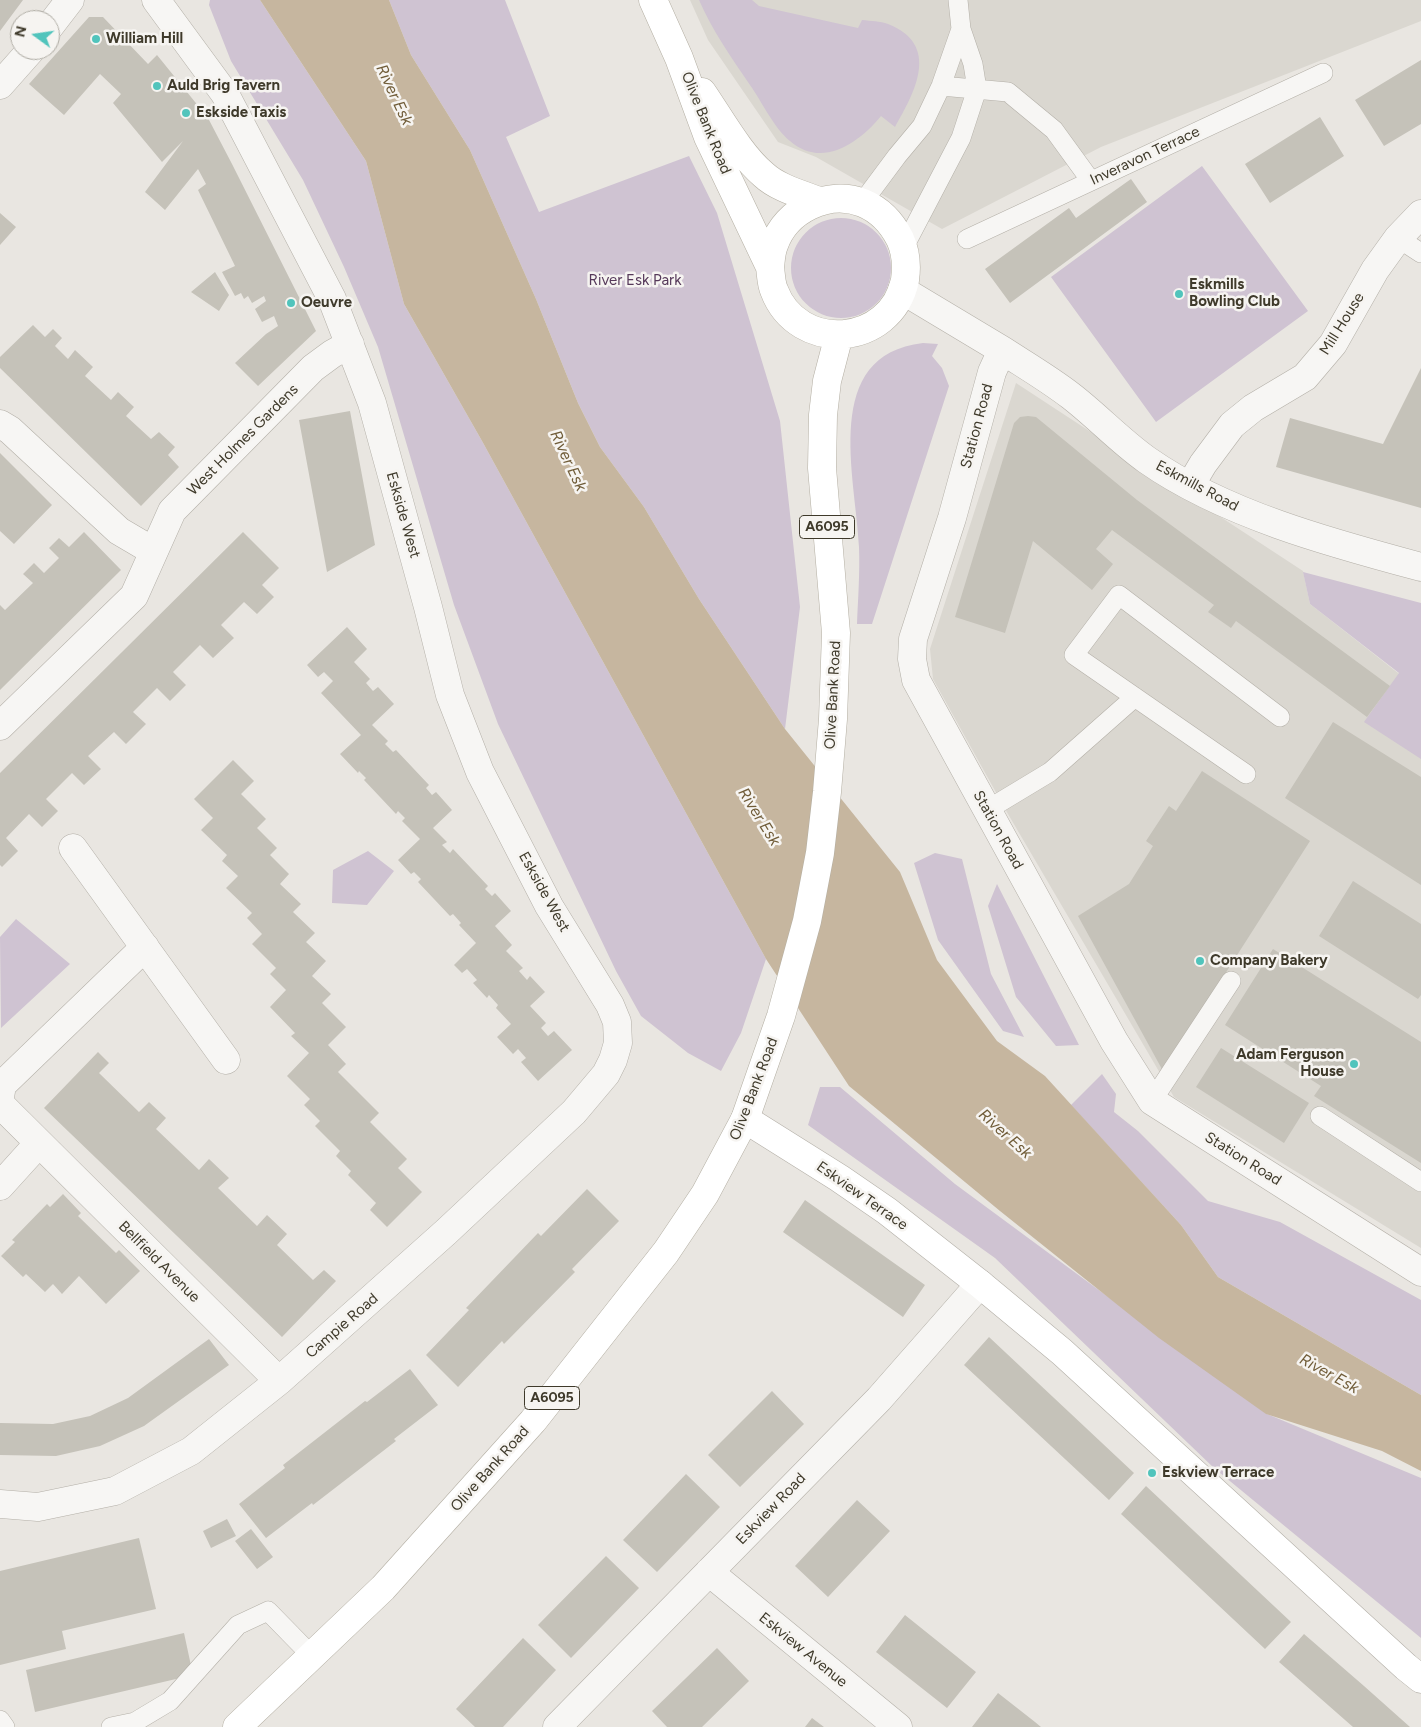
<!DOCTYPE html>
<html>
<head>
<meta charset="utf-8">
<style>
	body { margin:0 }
	#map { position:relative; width:1421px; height:1727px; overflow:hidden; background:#e9e6e1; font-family:Figtree,sans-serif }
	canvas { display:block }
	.north { position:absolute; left:10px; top:10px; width:50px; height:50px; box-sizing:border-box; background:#f6f4f1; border:1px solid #adaaa2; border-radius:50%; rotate:284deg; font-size:14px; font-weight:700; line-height:20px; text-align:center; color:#3f3a2b }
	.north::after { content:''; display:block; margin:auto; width:18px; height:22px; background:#51c4bc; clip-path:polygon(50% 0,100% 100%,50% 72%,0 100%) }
</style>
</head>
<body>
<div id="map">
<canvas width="1421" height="1727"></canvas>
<div class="north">N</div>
</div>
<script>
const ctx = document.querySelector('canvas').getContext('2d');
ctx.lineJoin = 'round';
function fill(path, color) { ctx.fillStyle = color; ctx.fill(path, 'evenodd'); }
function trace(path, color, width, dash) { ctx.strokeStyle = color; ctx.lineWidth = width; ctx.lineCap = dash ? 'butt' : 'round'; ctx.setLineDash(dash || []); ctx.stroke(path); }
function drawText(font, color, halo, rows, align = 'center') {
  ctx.font = font + ' Figtree,sans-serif'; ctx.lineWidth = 5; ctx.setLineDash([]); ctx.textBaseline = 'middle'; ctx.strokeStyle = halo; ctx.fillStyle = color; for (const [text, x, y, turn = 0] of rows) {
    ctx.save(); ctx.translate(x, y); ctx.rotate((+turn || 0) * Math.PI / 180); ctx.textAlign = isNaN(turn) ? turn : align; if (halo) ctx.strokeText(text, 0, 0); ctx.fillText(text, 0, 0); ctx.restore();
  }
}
fill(new Path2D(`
	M690,0H1421V21L1101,147L942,229L816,157L778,142L708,40Z
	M1016,383L1303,571L1310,604L1421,691V1248L1174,1097L1008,814L933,679L930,649Z`), '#dad7d0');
fill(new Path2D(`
	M210,0H260L366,161L404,304L482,441L766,959L741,1033L721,1071L688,1053L641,1016L616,971L498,724L454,605L378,347L344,267L303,180L231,61L209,5Z
	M389,0H505L550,116L506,137L539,212L689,156L717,213L780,421L800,607L785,729L699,599L644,507L600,447L578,403L536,299L470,150L411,55Z
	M699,0H752L759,6L858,28L862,20C871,21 880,21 888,24C941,45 915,92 895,127L881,116C859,143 822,169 790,141C774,128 762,102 750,85C731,57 712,30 699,0Z
	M1202,166L1308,311L1156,422L1051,277Z
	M791 268a50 50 0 1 1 100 0a50 50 0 1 1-100 0Z
	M923,343L938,344L932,356L942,368L949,386L872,624H857C858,599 860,573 859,547C856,477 820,355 923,343Z
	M1303,572L1421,603V759L1364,722L1399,673L1310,604Z
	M368,851L394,871L367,905L332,903L333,870Z
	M935,853L962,859L991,974L1024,1037L1003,1031L938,940L914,863Z
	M997,884L1079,1045L1056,1046L1016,997L988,906Z
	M16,919L70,964L1,1028L0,937Z
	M1102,1074L1116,1094L1114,1112L1138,1131L1208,1201L1280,1222L1421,1300V1395L1218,1277L1181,1225L1071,1105Z
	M820,1087H840L955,1184L1267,1414L1421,1478V1638L1214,1468L995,1258L808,1125Z`), '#cfc3d2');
fill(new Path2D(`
	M260,0H389L411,55L470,150L536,299L578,403L600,447L644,507L699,599L785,729L900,872L937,960L997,1041L1045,1076L1181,1225L1218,1277L1421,1395V1471L1382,1451L1266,1414L1159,1338L1000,1211L849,1086L766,959L482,441L404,304L366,161Z`), '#c6b69f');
fill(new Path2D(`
	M0,0H23L0,31Z
	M89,17H103L148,64L157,55L208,118L232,164L316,331L258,386L235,363L266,334L278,326L274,316L262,322L255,309L266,301L264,296L252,303L248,296L244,299L241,293L235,296L222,272L235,266L198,190L206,184L198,169L165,210L145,192L183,141L162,162L113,103L121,94L100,74L64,115L29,84Z
	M1421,60V124L1384,146L1355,100Z
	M1320,117L1344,156L1270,203L1245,164Z
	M1131,179L1147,202L1010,303L985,269L1069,208L1076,218Z
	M0,213L16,227L0,245Z
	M215,272L229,295L219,311L191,292Z
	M33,325L45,337L53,329L62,338L55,346L68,359L75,350L93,367L85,376L111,400L118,392L134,407L126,416L151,439L159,432L175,447L168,455L179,467L141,506L0,368V357Z
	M1421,368V508L1276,467L1290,418L1383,444Z
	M350,411L375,545L327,572L299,420Z
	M1028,416L1036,417L1137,500L1390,686L1367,717L1236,621L1231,628L1208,612L1214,605L1112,530L1096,549L1113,564L1092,590L1033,541L1005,633L955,617L1014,423L1020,417Z
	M0,453L52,505L14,544L0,531Z
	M84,532L121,570L0,690V605L5,610L33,583L23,574L34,563L44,573L59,558L49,548L59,538L69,547Z
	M243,532L279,568L262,585L274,597L257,614L244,602L221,625L234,638L213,658L200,645L173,672L186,685L170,701L157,688L133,712L146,724L126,744L114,732L88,756L101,769L84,785L72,773L46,799L58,811L42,827L29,814L6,838L18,851L2,867L0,865V773Z
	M347,627L367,649L354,662L370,679L366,683L373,691L378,687L394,704L372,725L388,741L385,744L393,752L396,750L429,785L426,788L432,795L436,792L452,810L433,828L447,842L442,845L450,853L453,849L488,886L485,889L492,896L495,893L511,911L495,926L512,945L506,951L523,968L519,971L527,980L530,976L545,992L530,1006L546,1023L541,1028L548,1036L554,1031L572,1050L538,1081L521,1062L526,1058L518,1049L513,1054L497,1037L511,1024L496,1008L498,1005L489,995L487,998L473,983L477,980L467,969L462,973L454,965L476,943L459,925L461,923L453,914L450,916L418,882L421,879L414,872L411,874L398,860L420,839L402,821L405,818L398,811L396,814L364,780L366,778L359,771L358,773L340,754L361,735L321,693L333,681L324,672L318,677L307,665Z
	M1333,722L1421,777V885L1285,798Z
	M233,760L254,781L241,794L266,819L257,828L277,848L270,855L289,874L280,884L301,904L293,912L315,933L306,942L326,961L312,976L331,994L322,1003L346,1027L328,1045L346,1064L338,1072L379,1113L370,1122L407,1159L398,1168L422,1192L387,1227L370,1210L376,1203L348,1175L351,1171L336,1156L340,1151L315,1126L320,1121L304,1105L310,1099L287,1076L309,1053L291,1036L295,1033L270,1007L286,990L270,974L276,968L252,944L262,934L247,918L252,913L226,888L238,876L222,861L227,855L201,830L213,818L194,799Z
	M1202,771L1310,841L1163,1071L1078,916L1129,884L1153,846L1146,841L1169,806L1176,811Z
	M1353,881L1421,924V995L1418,999L1319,936Z
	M1273,949L1421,1042V1163L1314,1096L1321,1086L1225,1025Z
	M1221,1048L1309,1103L1284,1143L1196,1087Z
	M98,1052L109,1063L99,1073L139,1112L149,1102L166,1118L156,1129L199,1170L209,1159L229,1178L218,1188L257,1226L267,1215L287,1234L277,1245L313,1280L324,1270L336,1281L282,1337L44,1108Z
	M587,1189L619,1221L572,1269L575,1272L504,1344L502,1341L458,1387L426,1355L469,1310L466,1308L538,1233L541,1236Z
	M63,1194L81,1213L78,1216L116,1253L119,1250L140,1271L106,1304L79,1276L62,1294L53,1284L45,1292L26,1274L23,1277L1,1256L15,1242L12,1240L47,1204L50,1207Z
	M805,1200L925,1285L903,1317L783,1232Z
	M989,1337L1134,1473L1109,1500L964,1365Z
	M209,1339L229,1365L144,1426L100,1446L56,1456L0,1455V1423L53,1424L90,1416L128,1398Z
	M410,1369L438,1405L394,1439L396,1441L313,1505L312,1503L266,1538L239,1504L285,1468L283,1465L365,1401L367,1402Z
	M772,1391L804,1424L740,1487L708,1455Z
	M686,1474L720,1507L657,1572L623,1540Z
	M1146,1486L1291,1622L1265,1649L1121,1514Z
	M857,1500L890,1531L828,1597L795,1566Z
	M227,1519L236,1536L211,1548L203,1531Z
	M251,1529L273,1557L257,1569L235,1541Z
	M139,1538L156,1609L62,1631L66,1649L0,1665V1571Z
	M606,1556L639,1588L571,1658L538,1625Z
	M905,1615L976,1672L947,1708L876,1652Z
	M184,1633L193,1675L35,1712L26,1670Z
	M1304,1634L1364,1686L1410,1727H1353L1279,1662Z
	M523,1638L556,1670L503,1727H475L456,1709Z
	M717,1648L749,1681L702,1727H667L652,1711Z
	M998,1693L1035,1722L1041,1727H972Z
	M812,1718L824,1727H805Z`), '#c5c2b9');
const service = new Path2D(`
	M941,86L1008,92L1054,130L1091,181
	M862,203L897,156L922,126L941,86L961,29
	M1398,238L1421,253
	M967,239L1323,73
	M904,247L961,138L977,89L973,64L961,29L958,0
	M1246,774L1074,655L1119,595L1280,717
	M987,810L1050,772L1135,697
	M1152,1101L1231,981
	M1320,1116L1421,1182
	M0,1720L5,1727
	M111,1727L135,1722L170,1701L238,1625L268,1611L312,1656`);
const minor = new Path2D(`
	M50,26L70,0
	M0,85L31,50
	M902,290L1002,350L992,372L952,518L913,639L912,659L916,680L1114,1041L1152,1101L1421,1272
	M1002,350C1025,365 1049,379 1071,396C1097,416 1120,441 1147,460C1224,514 1331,543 1421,567
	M0,424L10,430L119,531L153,551
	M1190,486L1203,464L1232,425L1253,408L1305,377L1333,344L1375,270L1398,238L1421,214
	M0,726L134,596L172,511L313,368L332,354L350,344
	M73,848L226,1060
	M0,1097L2,1085L145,947
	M0,1104L279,1381
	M0,1186L39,1143
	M0,1504L38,1507L115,1491L191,1451L279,1381L446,1232L574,1112L606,1074L613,1060L618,1043L617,1022L610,1005L549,906L480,772L450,695L428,607L372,403L332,299L225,94L156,0
	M709,1572L898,1727
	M557,1727L879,1399L980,1284`);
const secondary = new Path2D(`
	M745,1119L839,1178L887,1211L980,1284L1062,1352L1406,1667L1421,1679`);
const primary = new Path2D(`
	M653,0L679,58L708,137L770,267C771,274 771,283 774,290C798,354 891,347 905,280C907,266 906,252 900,239C892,223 880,210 863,203C828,189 786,210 774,245C771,252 771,260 770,267
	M702,92C720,118 740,155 764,175C778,188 801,194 819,201
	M237,1727L383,1588L533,1421L666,1252L705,1194L745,1119L781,1016L807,921L820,853L827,792L833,719L836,633L822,468L823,415L827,381L839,335`);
trace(service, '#b3afa7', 20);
trace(minor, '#b3afa7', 29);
trace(secondary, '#b3afa7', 29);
trace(primary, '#b3aea2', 29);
trace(service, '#f7f6f4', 19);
trace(minor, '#f7f6f4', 28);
trace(secondary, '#fff', 28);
trace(primary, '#fff', 28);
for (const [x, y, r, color] of [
	[96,39,5,"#51c4bc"],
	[157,86,5,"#51c4bc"],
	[186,113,5,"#51c4bc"],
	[1179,294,5,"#51c4bc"],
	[291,303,5,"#51c4bc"],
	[1200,961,5,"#51c4bc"],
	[1354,1064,5,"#51c4bc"],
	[1152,1473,5,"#51c4bc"]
]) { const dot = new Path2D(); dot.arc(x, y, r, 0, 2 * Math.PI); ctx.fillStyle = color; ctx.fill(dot); trace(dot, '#f6f4f1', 2); }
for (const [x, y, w] of [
	[827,527,55],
	[552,1398,55]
]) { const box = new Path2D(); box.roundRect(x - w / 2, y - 11.5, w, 23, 4); ctx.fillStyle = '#f6f4f1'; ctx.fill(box); trace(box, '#3f3a2b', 1); }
drawText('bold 14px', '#3f3a2b', null, [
	["A6095",827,527],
	["A6095",552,1398]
]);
drawText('bold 15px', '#3f3a2b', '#f6f4f1', [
	["William Hill",106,39],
	["Auld Brig Tavern",167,86],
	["Eskside Taxis",196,113],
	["Eskmills",1189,285],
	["Bowling Club",1189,302],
	["Oeuvre",301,303],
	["Company Bakery",1210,961],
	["Adam Ferguson",1344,1055,"right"],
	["House",1344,1072,"right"],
	["Eskview Terrace",1162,1473]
], 'left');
drawText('15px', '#3f3a2b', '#f6f4f1', [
	["Olive Bank Road",706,123,68],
	["Inveravon Terrace",1145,156,-25],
	["Mill House",1342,324,-58],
	["Station Road",977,426,-75],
	["West Holmes Gardens",243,440,-45],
	["Eskmills Road",1197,486,28],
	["Eskside West",403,515,74],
	["Olive Bank Road",833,695,-87],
	["Station Road",998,830,61],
	["Eskside West",544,892,61],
	["Olive Bank Road",754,1089,-69],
	["Station Road",1243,1159,32],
	["Eskview Terrace",862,1196,35],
	["Bellfield Avenue",159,1262,45],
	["Campie Road",342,1326,-41],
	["Olive Bank Road",490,1469,-48],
	["Eskview Road",771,1509,-46],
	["Eskview Avenue",803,1650,39]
]);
drawText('15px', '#56395a', '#f6f4f1', [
	["River Esk Park",635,281]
]);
drawText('italic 16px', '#705c38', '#f6f4f1', [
	["River Esk",394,95,65],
	["River Esk",568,461,65],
	["River Esk",759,817,58],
	["River Esk",1005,1134,42],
	["River Esk",1329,1374,29]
]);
</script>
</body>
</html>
